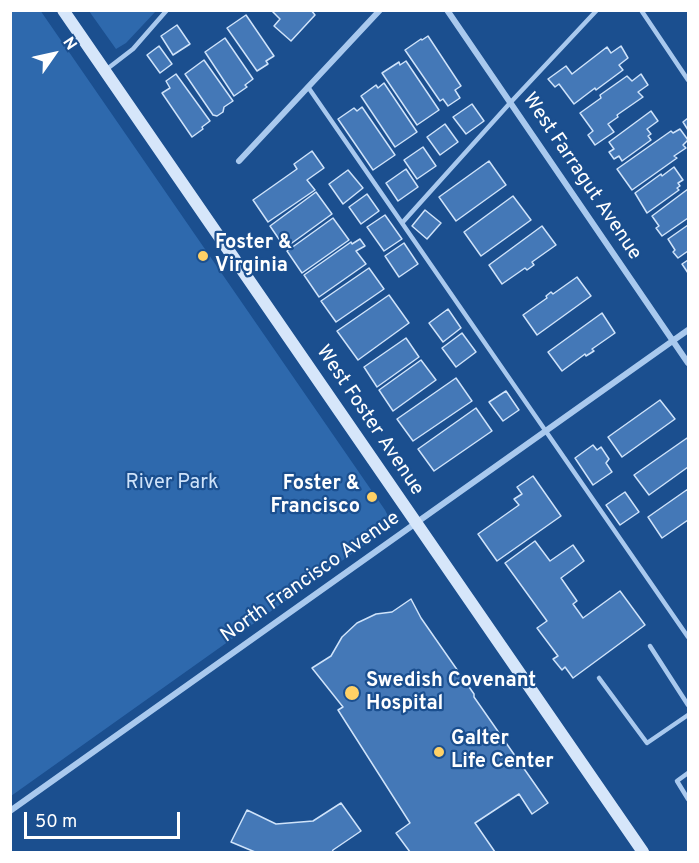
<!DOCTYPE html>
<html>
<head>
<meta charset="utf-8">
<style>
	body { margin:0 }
	#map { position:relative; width:699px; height:863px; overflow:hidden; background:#1b4f8f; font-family:Overpass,sans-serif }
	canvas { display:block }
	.frame { position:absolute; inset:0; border:12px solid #fff; pointer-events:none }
	.north { position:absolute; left:24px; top:24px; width:60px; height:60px; -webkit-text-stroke:4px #1b4f8f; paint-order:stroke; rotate:56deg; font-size:16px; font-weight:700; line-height:24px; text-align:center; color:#fff }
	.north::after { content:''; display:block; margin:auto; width:21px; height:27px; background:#fff; clip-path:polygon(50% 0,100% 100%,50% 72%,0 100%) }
	.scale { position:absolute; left:24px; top:812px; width:156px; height:27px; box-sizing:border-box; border:3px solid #fff; border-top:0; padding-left:8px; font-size:18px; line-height:21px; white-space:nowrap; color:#fff; -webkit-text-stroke:4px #1b4f8f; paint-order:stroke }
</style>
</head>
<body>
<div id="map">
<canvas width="699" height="863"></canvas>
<div class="frame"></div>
<div class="north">N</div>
<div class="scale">50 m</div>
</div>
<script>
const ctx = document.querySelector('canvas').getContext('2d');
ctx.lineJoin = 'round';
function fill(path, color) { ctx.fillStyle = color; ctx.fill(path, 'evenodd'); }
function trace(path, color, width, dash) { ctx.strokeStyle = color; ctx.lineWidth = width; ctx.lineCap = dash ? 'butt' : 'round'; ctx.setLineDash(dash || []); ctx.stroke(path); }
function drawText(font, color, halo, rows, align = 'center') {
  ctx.font = font + ' Overpass,sans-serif'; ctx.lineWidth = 4.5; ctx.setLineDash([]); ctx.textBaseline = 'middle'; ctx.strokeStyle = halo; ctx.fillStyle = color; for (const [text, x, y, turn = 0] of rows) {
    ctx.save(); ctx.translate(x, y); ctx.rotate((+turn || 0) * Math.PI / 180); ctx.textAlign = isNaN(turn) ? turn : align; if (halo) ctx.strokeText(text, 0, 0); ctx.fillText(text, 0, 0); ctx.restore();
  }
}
fill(new Path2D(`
	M40,10L385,510L390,520L388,528L11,796L10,11Z
	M89,11H156L126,43L116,49Z`), '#2e69ad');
const building = new Path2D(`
	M271,10H311L315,15L291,41L274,26L280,19Z
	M246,15L274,56L266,61L268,64L257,71L227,28Z
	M177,25L190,44L173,55L161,36Z
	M428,36L461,86L455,90L460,98L448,106L443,99L440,101L405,50L421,39L422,40Z
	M225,38L253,79L245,85L247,87L234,96L205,52Z
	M159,46L172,64L160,73L147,55Z
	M621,46L628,58L619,65L623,70L596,90L595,88L574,104L559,84L555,87L548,79L566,66L572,74L607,47L611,53Z
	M204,60L233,101L224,107L223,112L217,116L213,115L185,74Z
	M406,61L439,110L417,125L382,73L399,62L400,65Z
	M176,74L210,121L202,127L203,129L192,137L162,93L170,88L166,81Z
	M641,74L648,85L638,92L643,97L617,115L618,117L608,124L614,132L595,145L588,135L593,131L580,113L601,98L600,95L627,76L632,81Z
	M384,83L417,132L395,147L361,96L376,85L378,88Z
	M472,104L484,121L466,134L453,117Z
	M362,107L395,155L373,170L338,119L354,108L357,111Z
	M651,111L658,121L647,129L651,134L648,136L651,140L622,161L619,156L614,159L609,152L614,149L609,142Z
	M688,118V130L683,122Z
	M445,124L458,142L440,155L427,137Z
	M680,129L688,140L683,145L686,148L674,156L677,158L632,190L617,169L671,131L673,133Z
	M423,147L436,166L417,179L404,160Z
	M312,151L324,168L307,180L315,190L268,222L253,200L297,169L294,164Z
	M489,161L506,185L456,221L439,197Z
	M674,167L683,180L678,183L680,186L677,188L679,190L647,213L635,193L661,174L662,176Z
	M406,169L418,187L398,201L386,183Z
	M348,170L363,188L343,204L329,184Z
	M688,189V218L662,236L656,228L659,226L652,216Z
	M316,192L332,214L285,248L270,226Z
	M367,194L379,211L361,224L349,207Z
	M513,196L531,220L481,256L464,232Z
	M425,210L441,223L427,239L412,226Z
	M385,215L402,239L384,251L367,227Z
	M333,218L349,240L302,273L287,251Z
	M688,225V251L678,258L673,252L675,250L668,239Z
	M542,226L556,245L532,262L534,265L527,270L525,268L502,284L489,265Z
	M360,239L365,246L356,251L366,264L319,297L304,275L351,242L352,244Z
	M404,243L418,264L399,277L385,256Z
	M688,260V273L682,264Z
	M369,268L384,289L336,322L321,301Z
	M577,277L591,296L537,335L523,315L547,298L546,296L551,292L553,294Z
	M389,295L409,323L358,360L337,331Z
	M448,309L461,328L443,342L429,323Z
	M602,313L615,333L592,349L594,351L586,356L585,354L562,371L548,352Z
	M462,333L476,352L456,367L442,348Z
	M406,338L419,357L377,387L364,367Z
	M421,360L436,380L393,411L379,390Z
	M456,378L472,401L413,441L397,419Z
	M506,391L519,410L503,421L489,402Z
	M660,400L675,419L622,457L608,437Z
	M476,408L492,431L434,471L418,449Z
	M687,438L688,440V467L649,495L634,475Z
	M593,445L597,450L601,447L609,459L606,463L612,472L593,485L575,458Z
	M533,476L561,516L497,561L478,534L519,505L514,499L522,494L517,487Z
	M688,489V520L662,538L648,517Z
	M625,492L639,512L620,525L606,505Z
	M535,541L550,561L573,545L584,561L561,578L577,601L573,604L583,618L620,591L645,625L573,678L565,667L562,670L553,659L558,656L537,628L547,621L505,563Z
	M411,599L421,618L474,694V697L548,803L532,814L519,794L475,823L495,852H410L396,833L410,823L338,710L343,707L312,668L331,656L342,637L357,623L376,614L392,612Z
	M341,803L361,831L333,850L332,852H255L231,842L247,810L276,824L313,821Z`);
fill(building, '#4478b7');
trace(building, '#cfe3fa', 1.5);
trace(new Path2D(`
	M641,10L688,80
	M107,69L133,49L167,10
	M308,87L688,637
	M402,223L510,103L597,10
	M650,646L688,705
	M599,678L647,743L688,715
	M688,773L677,781L688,799`), '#a9c9ee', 4.5);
trace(new Path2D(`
	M447,10L688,363
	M239,161L380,10
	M10,811L688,330`), '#a9c9ee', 6);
trace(new Path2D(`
	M63,10L643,852`), '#d6e6fa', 12);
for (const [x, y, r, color] of [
	[203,256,6,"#ffd166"],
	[372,497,6,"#ffd166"],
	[352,693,8,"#ffd166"],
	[439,752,6,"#ffd166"]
]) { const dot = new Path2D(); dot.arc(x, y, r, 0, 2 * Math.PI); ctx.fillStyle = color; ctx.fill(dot); trace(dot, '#1b4f8f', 2); }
drawText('20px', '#fff', '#1b4f8f', [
	["West Farragut Avenue",581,177,56],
	["West Foster Avenue",369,421,56],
	["North Francisco Avenue",311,578,-35]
]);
drawText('bold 20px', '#fff', '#1b4f8f', [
	["Foster &",215,244],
	["Virginia",215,267],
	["Foster &",360,485,"right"],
	["Francisco",360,508,"right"],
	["Swedish Covenant",366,682],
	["Hospital",366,705],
	["Galter",451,740],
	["Life Center",451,763]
], 'left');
drawText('20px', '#cfe3fa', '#1b4f8f', [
	["River Park",172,484]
]);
</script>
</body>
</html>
